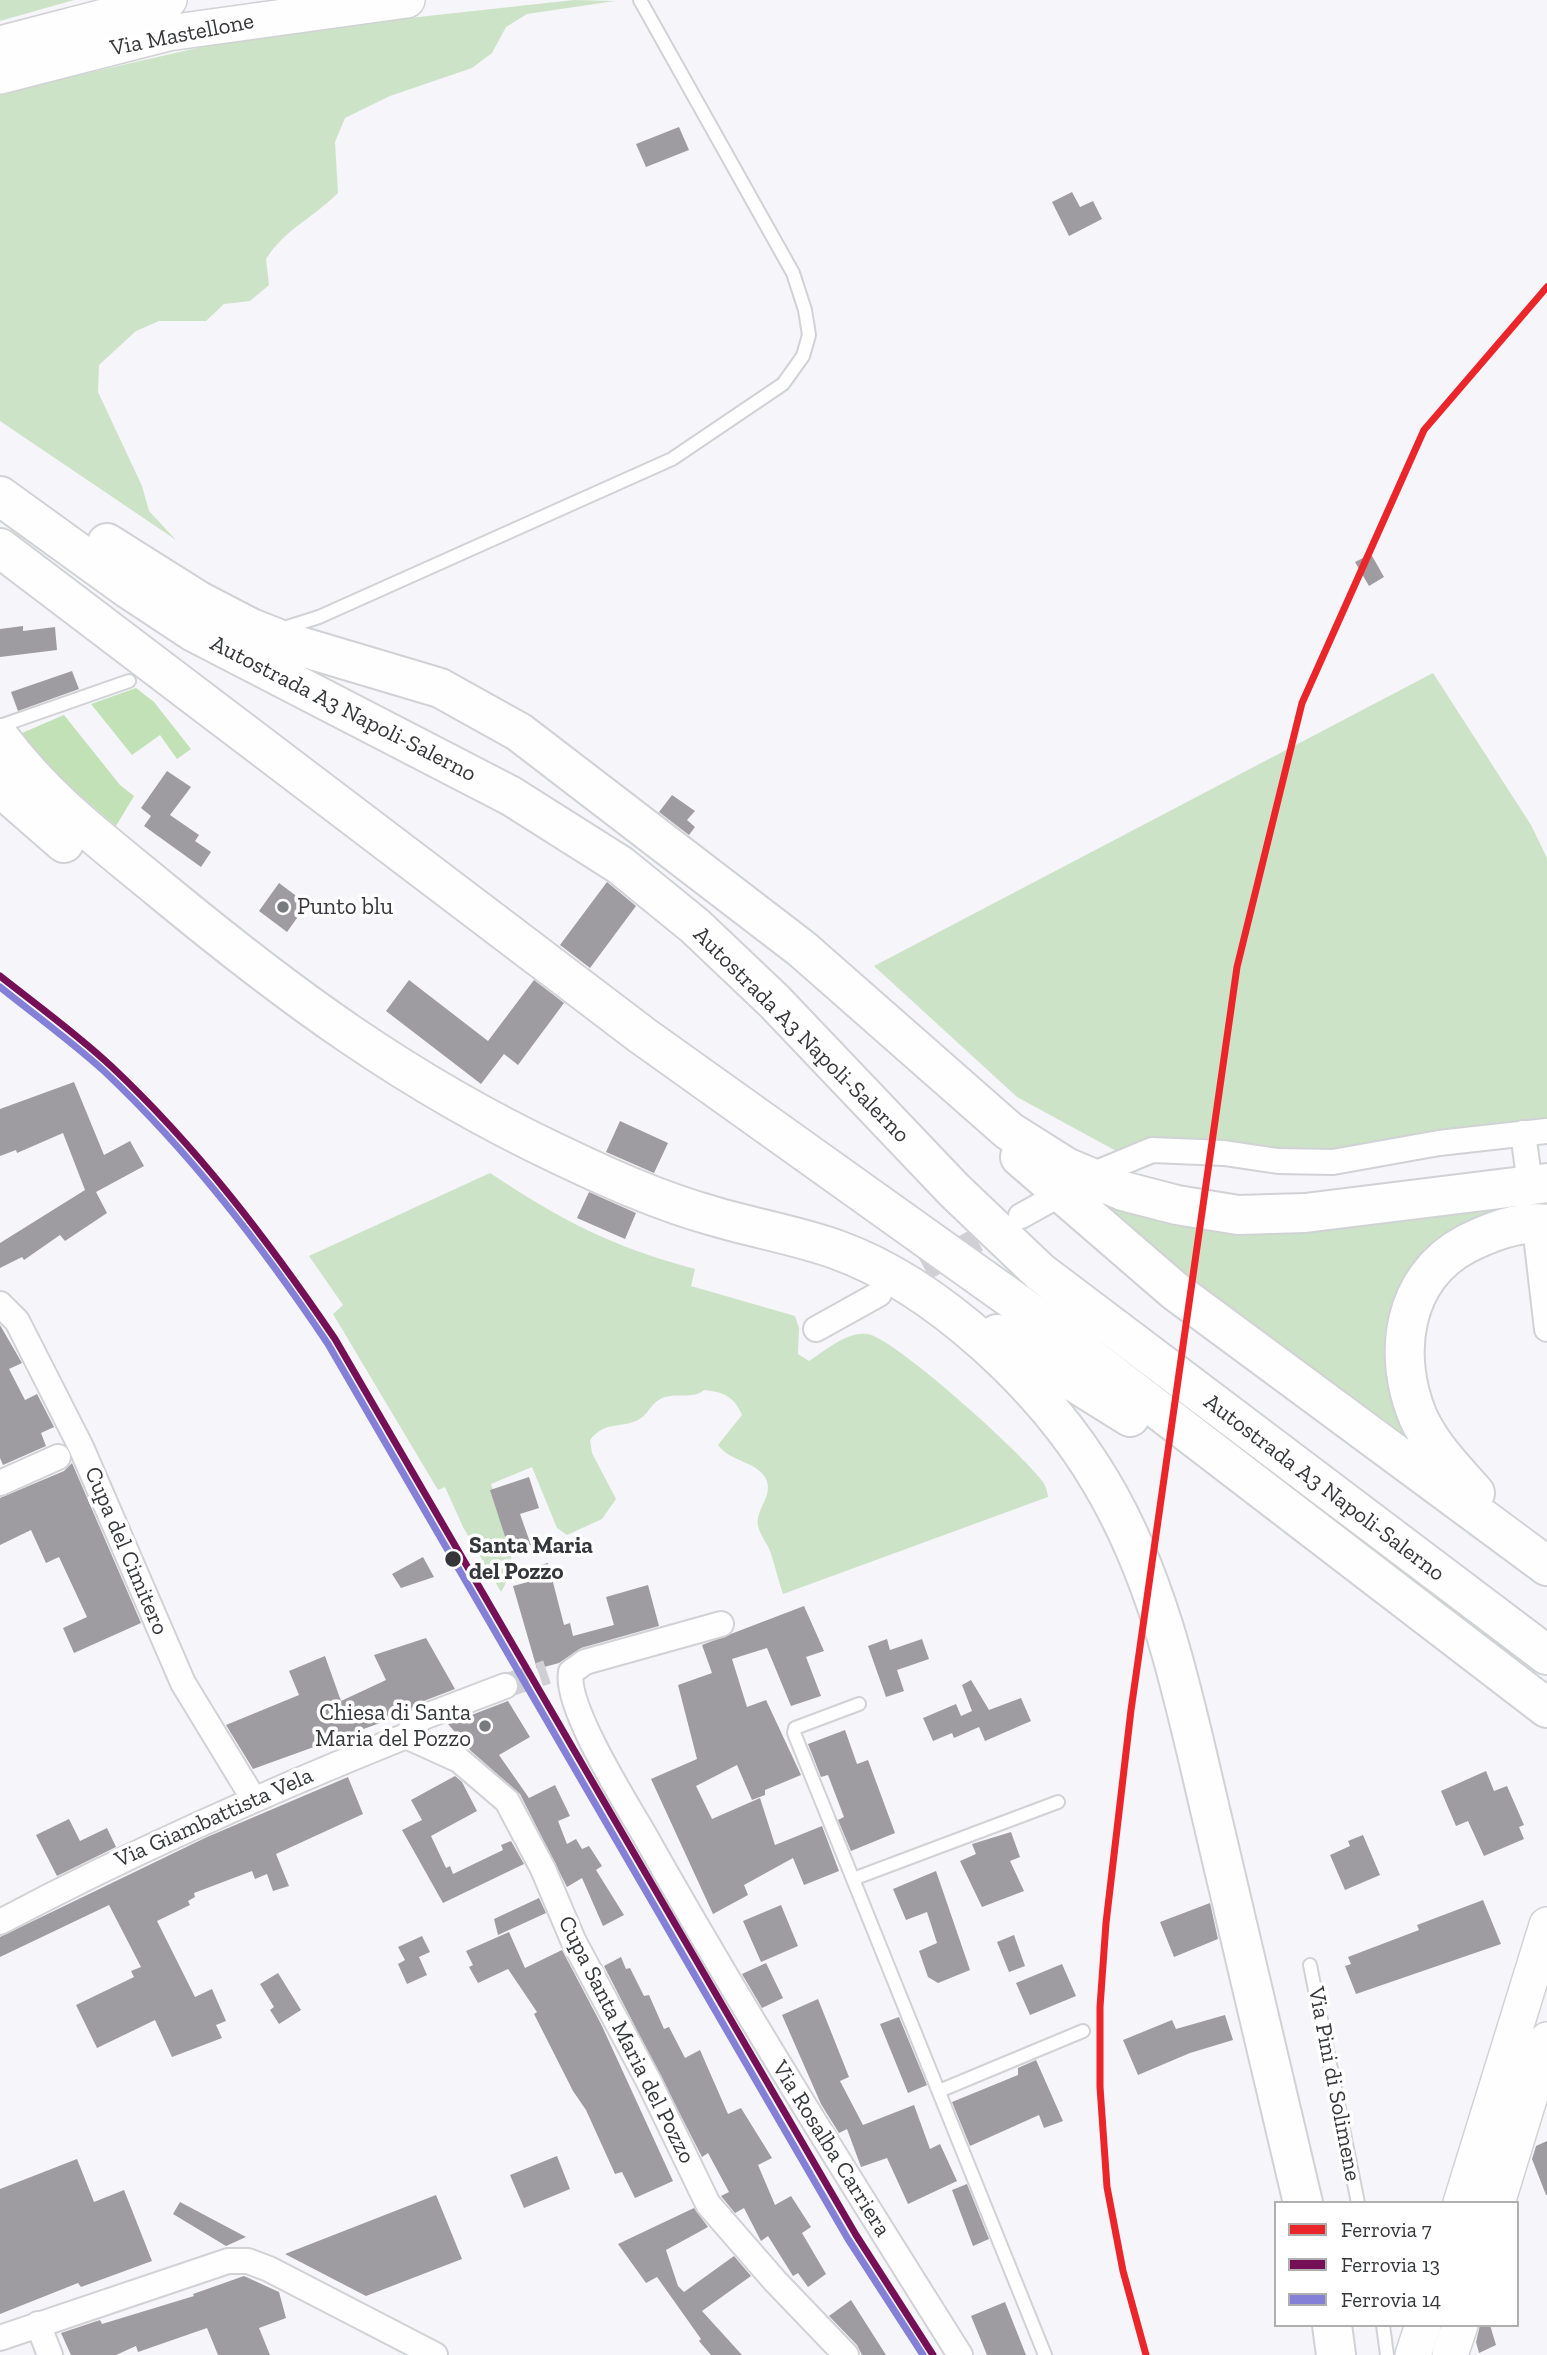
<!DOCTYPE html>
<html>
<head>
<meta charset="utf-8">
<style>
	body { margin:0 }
	#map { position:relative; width:1547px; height:2355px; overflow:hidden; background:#f5f5fa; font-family:"Zilla Slab",serif }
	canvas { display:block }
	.legend { position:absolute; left:1274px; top:2201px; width:245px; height:126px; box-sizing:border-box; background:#fff; border:2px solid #afafb0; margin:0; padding:9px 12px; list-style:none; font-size:21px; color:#36373a }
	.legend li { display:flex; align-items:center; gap:14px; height:35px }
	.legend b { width:35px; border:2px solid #afafb0 }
</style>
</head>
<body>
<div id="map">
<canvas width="1547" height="2355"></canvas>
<ul class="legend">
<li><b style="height:9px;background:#eb262b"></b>Ferrovia 7</li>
<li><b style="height:9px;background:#751056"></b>Ferrovia 13</li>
<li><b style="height:9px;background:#8480d7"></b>Ferrovia 14</li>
</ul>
</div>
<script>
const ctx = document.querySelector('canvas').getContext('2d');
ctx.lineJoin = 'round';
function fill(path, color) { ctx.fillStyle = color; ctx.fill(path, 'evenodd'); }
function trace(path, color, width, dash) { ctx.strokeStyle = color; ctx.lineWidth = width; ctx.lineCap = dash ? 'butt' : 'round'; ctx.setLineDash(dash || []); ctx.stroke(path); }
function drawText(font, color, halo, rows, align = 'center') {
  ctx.font = font + ' "Zilla Slab",serif'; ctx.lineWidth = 7; ctx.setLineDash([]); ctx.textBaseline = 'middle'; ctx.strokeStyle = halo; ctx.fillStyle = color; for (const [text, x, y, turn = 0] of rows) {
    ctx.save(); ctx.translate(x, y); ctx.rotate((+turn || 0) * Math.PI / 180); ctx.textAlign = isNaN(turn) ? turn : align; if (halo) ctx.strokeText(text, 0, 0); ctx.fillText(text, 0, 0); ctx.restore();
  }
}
fill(new Path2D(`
	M0,0H74L0,21Z
	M574,0L615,1L527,14L506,27L492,53L472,68L390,96L345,118L335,142L338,193C312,219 286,228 266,259L269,285L250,301L224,304L206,321H159L136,331L99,365L98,392L142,486L149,511L176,540L0,421V93L254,35Z
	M1433,673L1531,825L1547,858V1122L1322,1157L1118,1152L1017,1097L874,966Z
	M490,1173C561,1220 612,1247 695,1269L691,1286L795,1316L799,1328L798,1354L809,1361C825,1351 847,1331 867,1334C894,1337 1025,1456 1043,1482C1046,1486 1047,1491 1048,1497L783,1594C778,1580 775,1565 770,1551C767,1543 760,1535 758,1526C755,1509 774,1496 766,1479C757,1461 730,1462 718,1445L742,1415C734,1396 723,1392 704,1390C692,1400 676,1392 662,1398C651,1403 648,1415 638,1420C620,1429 606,1420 590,1440L592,1453L616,1499L602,1519L567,1535L557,1528L532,1467L491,1484C503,1521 524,1557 501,1592L463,1527L445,1487L438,1490L333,1314L343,1305L309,1256Z
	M1091,1190L1171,1214L1547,1190V1211L1419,1267V1447L1368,1412L1090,1203Z`), '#cde3c7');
fill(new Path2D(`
	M136,688L154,702L191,749L177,759L160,735L132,755L91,704Z
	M64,715L120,785L134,796L116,826L34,756L22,733Z`), '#c2e1b6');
fill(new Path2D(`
	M679,127L689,150L646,167L636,144Z
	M1072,192L1080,207L1093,201L1102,219L1069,236L1052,202Z
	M1371,554L1384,577L1369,586L1355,562Z
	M23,626V631L55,627L57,650L0,657V629Z
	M72,671L79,689L18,711L11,692Z
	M167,771L191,787L170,815L199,835L195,841L211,852L201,867L144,826L151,816L141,808Z
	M672,795L695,811L687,820L695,827L689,835L659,812Z
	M607,882L636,906L590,968L560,945Z
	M279,883L307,904L287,932L259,911Z
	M409,980L488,1041L534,980L564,1003L518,1065L504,1054L481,1084L386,1011Z
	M74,1082L104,1155L130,1141L144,1166L96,1192L107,1213L65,1241L60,1235L24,1260L22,1257L0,1268V1243L85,1190L63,1133L17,1153L16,1150L0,1156V1109Z
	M620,1121L668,1143L654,1173L606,1152Z
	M589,1192L636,1213L625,1239L577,1218Z
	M0,1325L22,1363L9,1369L25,1400L37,1394L54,1427L41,1433L46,1446L3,1465L0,1458Z
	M72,1463L141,1623L74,1653L63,1628L87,1617L59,1557L46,1563L31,1530L0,1545V1498L64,1471Z
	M529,1477L539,1508L520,1514L531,1545L510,1552L490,1490Z
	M423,1557L434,1577L401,1588L392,1574Z
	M548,1563L564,1625L570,1623L573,1636L614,1625L606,1597L648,1585L659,1626L581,1648L559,1663L537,1669L513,1586L532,1581L528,1568Z
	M804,1606L824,1651L806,1657L821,1696L791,1706L767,1648L732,1659L747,1707L766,1700L801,1775L765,1790V1795L752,1800L737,1765L696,1786L712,1819L760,1798L775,1845L822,1826L839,1871L804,1885L793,1858L744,1885L748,1895L713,1914L651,1779L697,1759L678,1685L712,1673L702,1645Z
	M426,1638L455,1689L416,1704L405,1714L253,1769L226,1725L299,1695L289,1671L325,1656L341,1701L386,1680L374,1655Z
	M887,1639L890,1650L922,1639L929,1659L897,1670L904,1691L886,1697L868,1646Z
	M971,1680L989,1710L1021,1698L1031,1721L985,1741L979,1727L954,1738L952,1733L933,1741L923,1718L956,1704L961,1716L972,1711L962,1685Z
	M508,1701L530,1737L499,1755L529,1798L555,1785L570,1816L558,1821L567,1844L576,1839L582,1849L589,1846L602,1866L596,1870L624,1915L603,1926L582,1878L567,1887L520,1794L471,1751L448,1724Z
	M845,1730L857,1764L868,1760L895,1833L851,1851L838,1820L844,1817L828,1775L821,1777L808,1744Z
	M1486,1771L1494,1791L1507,1786L1524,1825L1519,1827L1524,1839L1484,1856L1468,1821L1456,1826L1441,1791Z
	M455,1776L462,1782L477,1811L431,1836L446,1868L450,1866L453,1874L503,1850L501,1845L511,1841L524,1864L443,1903L402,1830L422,1820L411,1800Z
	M348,1777L363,1814L276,1854L289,1886L273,1891L267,1874L255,1879L252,1871L194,1893L195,1897L188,1901L190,1905L157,1921L195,1997L212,1989L226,2021L216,2025L222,2038L172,2057L155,2020L97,2048L76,2005L134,1977L131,1971L141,1967L109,1905L0,1957V1937L207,1837Z
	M69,1819L80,1841L107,1828L116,1847L57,1876L36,1835Z
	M1011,1832L1020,1857L1010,1861L1024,1891L982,1907L960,1861L976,1854L972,1844Z
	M1363,1835L1380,1875L1345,1890L1330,1855L1350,1846L1348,1841Z
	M936,1871L970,1970L938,1983L928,1977L919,1951L937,1943L927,1912L906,1920L893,1889Z
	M539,1898L546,1913L498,1935L494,1919Z
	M1483,1900L1501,1944L1356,1994L1345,1966L1351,1964L1348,1957L1419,1930L1417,1925Z
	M1210,1903L1218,1939L1174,1957L1160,1922Z
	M781,1905L798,1946L761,1962L743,1921Z
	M509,1932L525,1968L562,1950L602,2026L673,2181L635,2198L622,2172L615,2174L586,2110L573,2091L534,2014L537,2012L508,1969L478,1983L469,1967L473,1965L466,1951Z
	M1014,1935L1025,1966L1009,1972L997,1942Z
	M422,1936L430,1952L419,1957L427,1975L407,1984L398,1964L405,1960L398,1947Z
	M621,1957L626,1969L630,1968L644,1996L649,1995L664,2029L669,2027L685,2058L700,2050L728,2114L741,2108L772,2158L758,2165L775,2205L791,2196L811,2227L802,2233L826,2274L808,2287L798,2273L793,2276L768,2236L761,2241L744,2208L735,2213L721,2196L729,2192L708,2153L702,2157L604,1966Z
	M766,1963L783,1998L762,2008L742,1974Z
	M1062,1964L1076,1996L1030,2015L1016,1983Z
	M278,1973L301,2010L279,2024L270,2010L274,2007L260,1984Z
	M818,1999L849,2077L840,2081L863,2125L914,2105L930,2149L940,2144L957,2181L908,2204L887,2158L861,2167L847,2129L839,2133L821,2104L782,2015Z
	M1225,2015L1233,2040L1190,2053L1138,2075L1123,2040L1172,2020L1176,2029Z
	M899,2017L927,2085L908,2093L880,2024Z
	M1036,2060L1063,2121L1044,2128L1039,2115L970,2146L952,2102L1018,2075V2068Z
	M1547,2141V2195H1546L1532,2159L1536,2146Z
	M557,2156L570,2189L524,2208L510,2175Z
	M77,2159L94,2202L124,2190L152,2261L81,2287L78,2283L0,2314V2189Z
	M967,2184L989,2239L973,2246L952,2190Z
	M436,2195L462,2259L366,2296L285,2254Z
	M180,2202L246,2237L226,2246L173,2214Z
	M694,2208L708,2227L666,2250L678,2286L684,2292L734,2256L751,2276L702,2311L742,2355H711L699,2341L701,2339L657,2277L646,2283L618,2244Z
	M244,2276L279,2292L286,2318L259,2328L270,2355H218L207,2328L138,2352L136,2346L116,2355H71L61,2333L100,2320L102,2324L194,2296L193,2294Z
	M851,2300L886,2355H862L857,2345L829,2316Z
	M1005,2302L1026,2355H987L971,2316Z
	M1480,2325H1490L1496,2345L1479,2353L1476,2342Z`), '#9e9ca0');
trace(new Path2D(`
	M893,1286L1008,1223
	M505,1686L547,1672`), '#cfcfd4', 24, [24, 12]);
const lane = new Path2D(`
	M281,629L319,617L672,459L783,384L803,356L809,335L805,310L793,273L640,0
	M0,726L129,681
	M859,1704L795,1728L794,1733L1045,2355
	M853,1879L1058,1802
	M1310,1965L1358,2203
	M939,2091L1083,2031
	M1383,2325L1387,2355`);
const street = new Path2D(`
	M1523,1133L1528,1170
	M1104,1170L1152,1150L1224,1153L1278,1161L1333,1162L1439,1143L1547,1131
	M1021,1216L1048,1201
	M1536,1235L1547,1329
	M0,1304L17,1321L81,1447L183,1683L253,1798
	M816,1329L879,1294
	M0,1483L58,1457
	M721,1624L585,1662L571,1672C564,1707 630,1809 649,1843C747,2017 854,2186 960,2355
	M406,1736L459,1760L507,1801L543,1869L573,1940L649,2082L708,2204L775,2281L846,2355
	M0,1922C132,1852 267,1792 406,1736L421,1718L505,1686
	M38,2324L50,2355
	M0,2338L228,2261H248L269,2269L435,2355`);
const secondary = new Path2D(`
	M0,44L169,0
	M0,76L168,33L407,0
	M1461,2203L1547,1925
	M1497,2203L1547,2040
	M1413,2355L1423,2325
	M1450,2355L1460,2325`);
const highway = new Path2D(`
	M0,496L130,590L192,631L511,796L620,865L695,926L774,1001L954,1190L1040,1272L1547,1655
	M107,543L199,601L251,628L289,643L440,688L519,732L802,949L1009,1131L1066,1167L1123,1191L1177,1205L1238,1215L1305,1213L1547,1183
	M0,548L643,1036L1045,1323L1547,1708
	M0,738C48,802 101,840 161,890C288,995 406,1082 556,1153C606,1177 659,1201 713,1216C753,1228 795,1235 835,1249C939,1286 1046,1389 1101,1482C1163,1586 1185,1705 1213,1822C1243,1949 1273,2076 1303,2203
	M0,787L64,843
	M1020,1157L1175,1291L1547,1566
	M997,1334L1130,1417
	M1475,1493C1454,1469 1431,1446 1418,1417C1392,1355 1402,1278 1466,1244C1490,1232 1519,1220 1547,1224
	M1332,2325L1336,2355`);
trace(lane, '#d1d2d5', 16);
trace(street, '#d1d2d5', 28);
trace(secondary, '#d1d2d5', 38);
trace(highway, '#d1d2d5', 42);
trace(lane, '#fefefe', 12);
trace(street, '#fefefe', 24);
trace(secondary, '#fefefe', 35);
trace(highway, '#fefefe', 38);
trace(new Path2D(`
	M1146,2355L1123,2271L1107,2187L1100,2087V2007L1106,1923L1131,1710L1237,967L1302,703L1424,430L1547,287`), '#eb262b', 7);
trace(new Path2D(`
	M0,976C38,1006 77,1034 112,1067C198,1148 269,1242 335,1339L856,2235L933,2355`), '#751056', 7);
trace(new Path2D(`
	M0,987C35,1015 71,1041 104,1071C190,1152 262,1246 328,1344L848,2239L923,2355`), '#8480d7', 7);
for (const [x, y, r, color] of [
	[283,907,7,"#797a7d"],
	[453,1559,9,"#36373a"],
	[485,1726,7,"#797a7d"]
]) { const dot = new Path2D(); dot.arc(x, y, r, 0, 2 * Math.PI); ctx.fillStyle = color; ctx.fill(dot); trace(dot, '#fff', 2.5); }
drawText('23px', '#36373a', '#fff', [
	["Via Mastellone",182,35,-11],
	["Autostrada A3 Napoli-Salerno",343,709,27],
	["Autostrada A3 Napoli-Salerno",801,1035,45],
	["Autostrada A3 Napoli-Salerno",1324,1488,37],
	["Cupa del Cimitero",126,1551,67],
	["Via Giambattista Vela",214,1818,-24],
	["Cupa Santa Maria del Pozzo",626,2040,63],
	["Via Pini di Solimene",1334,2084,79],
	["Via Rosalba Carriera",831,2149,58]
]);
drawText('23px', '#36373a', '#fff', [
	["Punto blu",297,907],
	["Chiesa di Santa",471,1713,"right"],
	["Maria del Pozzo",471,1739,"right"]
], 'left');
drawText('bold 23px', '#36373a', '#fff', [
	["Santa Maria",469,1546],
	["del Pozzo",469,1572]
], 'left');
</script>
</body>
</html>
